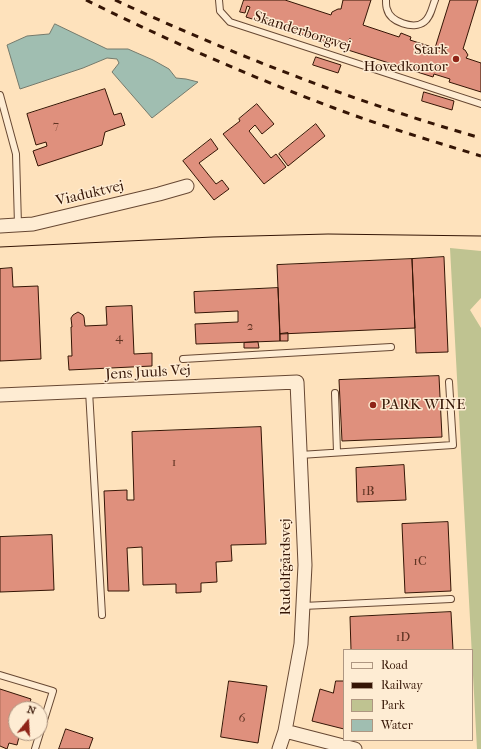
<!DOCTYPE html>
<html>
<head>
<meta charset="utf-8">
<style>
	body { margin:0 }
	#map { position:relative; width:481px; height:749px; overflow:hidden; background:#fee2bc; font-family:"IM FELL French Canon",serif }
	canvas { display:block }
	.legend { position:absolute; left:343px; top:649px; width:130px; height:92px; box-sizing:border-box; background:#feecd3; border:1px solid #ae9681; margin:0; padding:5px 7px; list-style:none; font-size:12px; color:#351505 }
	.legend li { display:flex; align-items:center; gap:8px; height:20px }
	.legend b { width:20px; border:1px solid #ae9681 }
	.north { position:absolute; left:8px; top:701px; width:40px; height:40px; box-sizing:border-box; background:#feecd3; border:1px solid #ae9681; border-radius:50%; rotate:18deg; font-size:11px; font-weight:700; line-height:16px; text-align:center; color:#351505 }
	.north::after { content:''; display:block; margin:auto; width:14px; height:18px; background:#8f2418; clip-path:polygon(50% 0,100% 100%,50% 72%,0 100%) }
</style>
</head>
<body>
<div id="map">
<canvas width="481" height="749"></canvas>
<ul class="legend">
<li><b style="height:5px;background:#feecd3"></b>Road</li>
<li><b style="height:5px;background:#351505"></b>Railway</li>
<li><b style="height:11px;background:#bfc391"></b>Park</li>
<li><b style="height:11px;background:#a0beb1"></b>Water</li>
</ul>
<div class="north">N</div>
</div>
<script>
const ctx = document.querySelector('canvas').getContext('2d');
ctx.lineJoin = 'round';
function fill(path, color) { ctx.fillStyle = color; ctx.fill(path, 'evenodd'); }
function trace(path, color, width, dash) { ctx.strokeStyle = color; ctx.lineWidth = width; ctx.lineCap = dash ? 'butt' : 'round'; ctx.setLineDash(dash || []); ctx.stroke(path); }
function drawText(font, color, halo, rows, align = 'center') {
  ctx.font = font + ' "IM FELL French Canon",serif'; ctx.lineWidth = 3; ctx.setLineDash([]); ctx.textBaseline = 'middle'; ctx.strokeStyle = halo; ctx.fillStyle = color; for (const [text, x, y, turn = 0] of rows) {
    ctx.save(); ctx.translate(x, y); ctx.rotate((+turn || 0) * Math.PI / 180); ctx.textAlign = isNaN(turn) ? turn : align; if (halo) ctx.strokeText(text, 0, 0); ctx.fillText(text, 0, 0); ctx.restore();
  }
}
fill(new Path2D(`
	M450,248L481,251V298L470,310L481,328V749H477Z`), '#bfc391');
const water = new Path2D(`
	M55,24L107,49H128L153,60L169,69L176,78L186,79L198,82L152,118L112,72L119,63L117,59L107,58L83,68L20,89L7,45L27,36L49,34Z`);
fill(water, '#a0beb1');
trace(water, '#757a6c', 1);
const building = new Path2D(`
	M244,0H285L331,15L332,12L338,9H341L343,0H371L363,25L399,37L401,33L411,37L410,40L435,48L450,0H478L463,49L465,50L468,55L466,58L481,63V92L449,82L450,79L434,74L433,77L348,50L351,39H349L347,46L333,41L332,44L246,17L250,7L247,6L245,13L240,12Z
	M316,57L341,65L338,73L313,65Z
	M105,89L114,115L121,113L125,125L105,132L102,145L38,166L33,151L47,146L46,142L36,145L27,114Z
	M424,92L454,101L452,110L422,101Z
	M257,104L274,124L262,134L255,125L249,131L271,158L276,154L286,167L264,184L223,134L240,121L239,119Z
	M316,124L325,136L288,166L279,154Z
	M211,139L218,149L199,163L216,184L222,180L229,189L214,200L183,161Z
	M444,257L448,352L416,353L412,259Z
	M412,259L415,328L280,334L277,265Z
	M12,268L13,287L38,286L41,359L0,361V269Z
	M278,288L280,341L196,344L195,324L238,322V311L195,313L194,292Z
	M132,306L134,354L152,353V366L69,370L68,356H72L71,327H72L71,318L73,315L78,312L83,315L84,317L85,326L107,325L106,307Z
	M288,333V341H280V334Z
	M258,342L259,348H244V343Z
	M439,376L442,437L342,441L339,380Z
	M261,427L266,544L231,545L232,561L216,562L217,582L201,583V592L176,593V584L143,585L142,547L127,548L129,591H108L104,491L127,490V500H134L132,432Z
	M404,465L406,500L357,502L356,468Z
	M448,522L451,591L405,593L402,524Z
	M52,535L54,590L0,592V537Z
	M451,612L453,650H351L350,617Z
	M229,681L267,686L258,743L221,737Z
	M336,681H344V729L312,721L320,689L333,693Z
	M0,689L31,699L28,709H16V733H20L17,745L9,743L7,749L0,746Z
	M66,729L93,738L89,749H59Z`);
fill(building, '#df907d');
trace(building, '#351505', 1);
const lane = new Path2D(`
	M219,0L220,11L230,22L481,104
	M386,0C386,3 386,7 387,9C390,22 414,30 424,22C431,17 432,7 435,0
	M0,95L16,154L18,225
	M183,359L391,347
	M89,391L102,615
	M335,393L337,452
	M300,455L453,445L449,382
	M303,606L451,599
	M0,675L53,691L35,749`);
const street = new Path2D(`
	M0,226L33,224L159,194L187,186
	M0,395L297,382L305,565L301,644L285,731L279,749
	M285,731L355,749`);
trace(lane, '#674833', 8);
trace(street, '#674833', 15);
trace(lane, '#feecd3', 6);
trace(street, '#feecd3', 13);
trace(new Path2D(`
	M0,247L213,237L328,234L481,236`), '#351505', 1);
trace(new Path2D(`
	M86,0C167,40 249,76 334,108C382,126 432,141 481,156
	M115,0C234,55 355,102 481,138`), '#351505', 3, [7, 7]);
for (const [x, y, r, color] of [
	[456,59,4,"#8f2418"],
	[373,405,4,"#8f2418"]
]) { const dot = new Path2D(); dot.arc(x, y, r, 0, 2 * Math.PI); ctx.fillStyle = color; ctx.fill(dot); trace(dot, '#feecd3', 1.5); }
drawText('13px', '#603423', null, [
	["7",56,126],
	["2",250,327],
	["4",119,338],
	["1",174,463],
	["1B",368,492],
	["1C",420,562],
	["1D",403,638],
	["6",242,719]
]);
drawText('15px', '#351505', '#feecd3', [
	["Skanderborgvej",302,32,18],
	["Viaduktvej",90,194,-13],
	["Jens Juuls Vej",148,373,-3],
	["Rudolfgårdsvej",286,567,-90]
]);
drawText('15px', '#351505', '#feecd3', [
	["Stark",448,50],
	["Hovedkontor",448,67],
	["PARK WINE",381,405,"left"]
], 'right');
</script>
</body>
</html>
